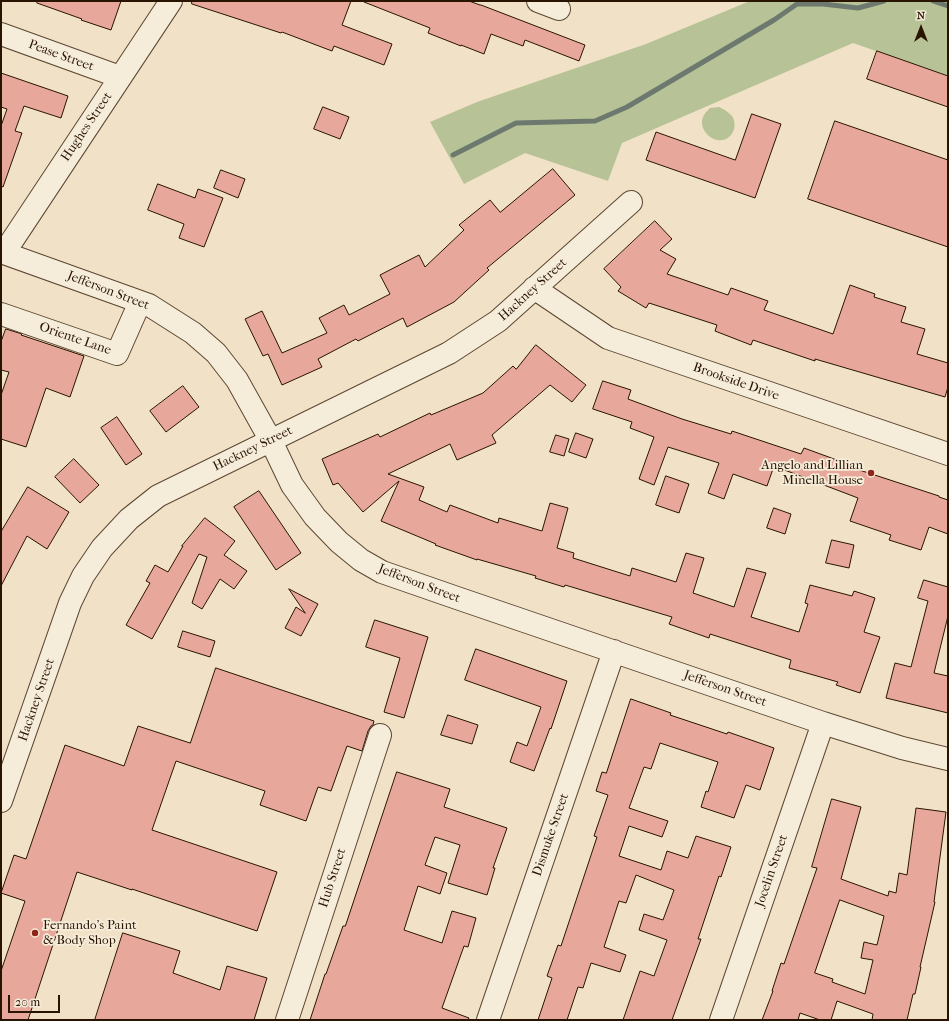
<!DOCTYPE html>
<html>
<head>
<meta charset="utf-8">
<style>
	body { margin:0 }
	#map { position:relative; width:949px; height:1021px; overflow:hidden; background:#f1e1c6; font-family:"IM FELL French Canon",serif }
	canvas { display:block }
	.frame { position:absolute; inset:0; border:2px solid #291401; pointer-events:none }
	.north { position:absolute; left:901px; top:8px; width:40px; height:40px; -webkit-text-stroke:3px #f6ecda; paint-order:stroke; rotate:0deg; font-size:11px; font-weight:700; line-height:16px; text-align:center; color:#291401 }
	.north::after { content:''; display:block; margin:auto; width:14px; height:18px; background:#291401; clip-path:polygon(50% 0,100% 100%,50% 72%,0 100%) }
	.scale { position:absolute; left:8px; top:995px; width:52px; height:18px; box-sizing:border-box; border:2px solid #291401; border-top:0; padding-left:5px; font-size:12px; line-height:14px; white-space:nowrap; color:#291401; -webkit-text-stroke:3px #f6ecda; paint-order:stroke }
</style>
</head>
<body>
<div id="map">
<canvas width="949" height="1021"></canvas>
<div class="frame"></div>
<div class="north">N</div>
<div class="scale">20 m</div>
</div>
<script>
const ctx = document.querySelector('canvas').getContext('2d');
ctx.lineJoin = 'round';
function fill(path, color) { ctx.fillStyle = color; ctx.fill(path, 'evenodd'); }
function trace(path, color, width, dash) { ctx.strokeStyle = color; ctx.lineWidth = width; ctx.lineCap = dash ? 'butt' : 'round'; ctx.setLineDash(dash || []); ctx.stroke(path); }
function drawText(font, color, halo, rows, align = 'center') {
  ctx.font = font + ' "IM FELL French Canon",serif'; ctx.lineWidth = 3.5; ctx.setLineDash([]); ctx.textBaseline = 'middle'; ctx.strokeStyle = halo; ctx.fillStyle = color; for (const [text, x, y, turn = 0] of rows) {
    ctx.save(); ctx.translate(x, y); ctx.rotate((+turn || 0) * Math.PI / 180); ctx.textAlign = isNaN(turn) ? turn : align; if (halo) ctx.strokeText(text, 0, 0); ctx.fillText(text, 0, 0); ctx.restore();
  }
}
fill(new Path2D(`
	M750,1H948V76L853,43L622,143L608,181L525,153L464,184L430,122L477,102L646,44Z
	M719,107C724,109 728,112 732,116C738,125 733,139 722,140C712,142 701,131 702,121C703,115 706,112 710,108Z`), '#b7c397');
trace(new Path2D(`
	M933,1L948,6
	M453,155L516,123L595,121L627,107L774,20L797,4H823L858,8L884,1`), '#6d796e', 5);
const building = new Path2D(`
	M38,1H121L111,30L81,20L82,19L37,3Z
	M192,1H351L342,25L392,44L384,65L334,46L332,51L282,32L281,33L192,4Z
	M364,1H469L480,5H481L585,45L579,61L525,40L523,46L491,34L484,54L461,45V46L428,33L430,28L364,2Z
	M877,51L948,76V107L867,79Z
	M1,73L68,96L61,118L24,106L15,131L22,133L3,187L1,186V126L7,109L1,107Z
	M323,107L349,117L340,139L314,129Z
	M752,114L781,124L755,198L646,160L656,132L735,160Z
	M835,121L948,160V247L808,199Z
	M553,169L575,195L487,268L489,270L454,302L407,327L403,318L358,341L356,339L318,359L322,367L282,385L268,354L263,356L245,319L262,311L282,353L327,333L319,318L344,305L349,315L390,294L380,275L419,255L425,267L464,230L459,225L490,200L500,212Z
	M221,170L245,179L238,198L214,188Z
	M158,184L195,198L198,189L223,198L204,247L179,238L184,224L148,210Z
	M655,221L672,239L660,250L676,259L667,274L728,295L731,288L768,301L764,310L833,334L850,285L875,294L874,297L906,307L901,322L925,329L917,354L948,363V387L945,397L815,359V361L753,340L751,345L715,331L717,325L649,303L646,308L618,291L621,287L604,269Z
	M6,329L22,334L21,335L84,356L70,397L46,388L26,447L1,439V395L9,372L1,370V342Z
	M536,345L586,385L572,402L550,385L492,435L496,443L457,460L450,444L388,474L424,487L419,500L447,512L450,505L498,523L499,518L542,531L550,503L568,508L557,548L574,553L573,558L630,576L632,568L676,582L686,553L704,558L693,593L734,607L747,568L766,573L751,617L799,632L808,604L805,603L810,585L852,596L854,591L875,598L864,632L880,637L860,693L836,685L838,682L789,668L791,660L710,634L709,638L669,624L672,617L565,585L564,587L535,578L536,576L477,559V560L435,545L436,544L381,521L399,481L363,512L338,483L333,485L322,459L378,434L380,437L430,413L431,415L483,393L513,366L516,369Z
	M603,381L631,390L628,399L682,419L731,434L732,431L801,454L804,448L845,463L844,465L939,496V497L948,500V534L929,527L921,550L889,540L891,535L850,521L858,498L774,466L767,486L733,474L724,499L708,493L719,463L668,447L654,485L639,479L654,437L630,428L632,422L593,409Z
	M183,386L199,407L166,432L150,411Z
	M117,417L142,454L126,465L101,428Z
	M576,433L593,439L586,458L569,452Z
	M556,435L569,439L564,456L550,452Z
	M74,459L99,485L80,503L55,477Z
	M666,476L689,484L679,513L656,505Z
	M28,487L69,512L47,549L27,536L1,586V532Z
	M259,491L301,553L276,570L234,507Z
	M774,508L791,514L785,534L767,528Z
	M205,518L235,541L224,555L247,571L234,589L220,579L202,609L192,603L207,557L199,554L152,639L126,625L150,583L146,581L155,565L168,572L183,546H182Z
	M832,540L854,545L849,568L826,563Z
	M924,580L948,587V616L934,673L948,676V713L886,698L895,663L911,667L928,601L918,598Z
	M289,589L318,604L301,636L285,628L296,607L305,613Z
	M375,620L428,637L404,718L384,712L400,658L366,647Z
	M183,631L215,641L210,657L178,647Z
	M476,649L567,681L551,729L550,728L534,771L510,762L517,742L527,746L541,707L465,680Z
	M216,668L374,721L373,725L371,726L368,731L362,751L347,746L331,791L318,787L306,821L260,805L265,791L176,761L152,830L277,872L257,931L132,889V890L77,872L28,1020H1V971L25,901L1,893L14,855L26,859L65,745L124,766L138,726L190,743Z
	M631,699L671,713L670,715L727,734L728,732L774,748L760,790L746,785L734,818L701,807L706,791L708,792L718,762L660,743L651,769L644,767L629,808L668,821L662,837L629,826L619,856L661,870L667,851L688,858L696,836L731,847L721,877L719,876L698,939H701L672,1020H623L640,971L654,976L667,940L639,930L644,914L663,920L674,890L636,875L626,903L619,901L604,947L626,955L620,972L591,963L583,988L578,987L567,1020H538L552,978L547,976L558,945L561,946L597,837L594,836L608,795L596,791L602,772L606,773Z
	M448,715L478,725L472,744L441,735Z
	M397,772L450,789L444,807L507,828L493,868H495L487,895L448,883L460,845L435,837L425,865L447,873L440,894L418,886L404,930L442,943L452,911L476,918L468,947L464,946L442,1008L469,1018L468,1020H310L325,974H326L343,926H345Z
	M832,799L861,807L841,879L888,896L889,891L896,893L899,873L907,875L916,808L946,812L934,902H935L920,967H921L915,994H913L907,1020H872L873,1014L837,1001L831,1020H820L800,1013L798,1020H762L773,991H772L781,963L784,964L817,868L812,867ZM840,900L884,916L877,945L864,942L861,958L873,960L865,994L832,982L833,979L815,973Z
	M123,933L180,951L173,973L220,990L227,966L267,978L254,1020H95Z`);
fill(building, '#e7a79b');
trace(building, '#291401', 1);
const minor = new Path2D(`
	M538,1L559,9
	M1,34L120,77
	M1,252L149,305L193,333L216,353L237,380L271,441L292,485L315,517L339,542L361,560L382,572L457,598L823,723L902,748L948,759
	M4,253L171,1
	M534,288L608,338L948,454
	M1,314L117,354L140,302
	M1,801L70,603L83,576L102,548L129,519L158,496L449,353L498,321L631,202
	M287,1020L380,735
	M488,1020L614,651
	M721,1020L823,723`);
trace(minor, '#5b4732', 24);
trace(minor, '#f6ecda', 22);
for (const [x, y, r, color] of [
	[871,473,4,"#8f2418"],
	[35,933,4,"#8f2418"]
]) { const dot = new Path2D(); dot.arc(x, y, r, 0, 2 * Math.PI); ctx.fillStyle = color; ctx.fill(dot); trace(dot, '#f6ecda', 1.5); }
drawText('13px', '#291401', '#f6ecda', [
	["Pease Street",61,56,20],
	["Hughes Street",87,127,-56],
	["Hackney Street",533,290,-42],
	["Jefferson Street",108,291,21],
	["Oriente Lane",75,339,19],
	["Brookside Drive",736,382,19],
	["Hackney Street",253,449,-26],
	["Jefferson Street",419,584,21],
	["Jefferson Street",725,689,19],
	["Hackney Street",37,700,-71],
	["Dismuke Street",551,835,-71],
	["Jocelin Street",772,871,-71],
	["Hub Street",333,878,-72]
]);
drawText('13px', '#291401', '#f6ecda', [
	["Angelo and Lillian",863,466],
	["Minella House",863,481],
	["Fernando's Paint",43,926,"left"],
	["& Body Shop",43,941,"left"]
], 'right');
</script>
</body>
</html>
